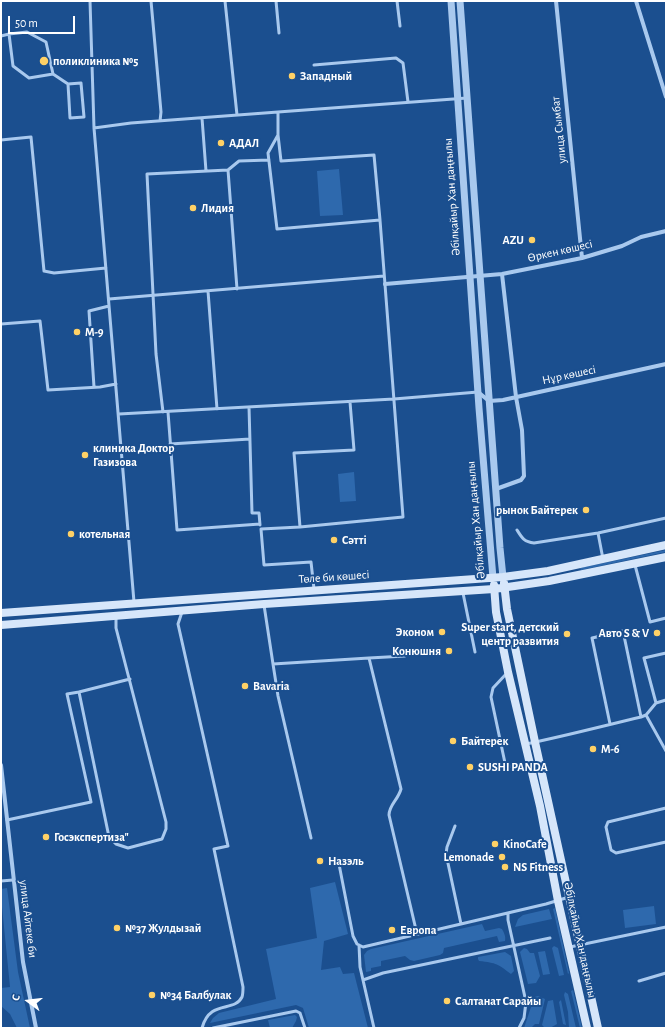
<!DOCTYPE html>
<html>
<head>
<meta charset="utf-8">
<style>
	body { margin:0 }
	#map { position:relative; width:667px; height:1029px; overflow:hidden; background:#1b4f8f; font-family:"Alegreya Sans",sans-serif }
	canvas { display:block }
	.frame { position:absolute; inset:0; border:2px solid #fff; pointer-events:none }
	.north { position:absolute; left:8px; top:981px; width:40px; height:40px; -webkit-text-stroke:3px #1b4f8f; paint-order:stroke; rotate:285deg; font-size:11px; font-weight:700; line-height:16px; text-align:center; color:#fff }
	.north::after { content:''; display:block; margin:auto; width:14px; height:18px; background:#fff; clip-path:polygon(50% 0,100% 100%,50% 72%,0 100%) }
	.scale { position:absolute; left:8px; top:16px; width:67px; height:18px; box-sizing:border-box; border:2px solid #fff; border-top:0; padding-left:5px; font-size:12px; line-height:14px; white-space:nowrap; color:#fff; -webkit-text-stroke:3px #1b4f8f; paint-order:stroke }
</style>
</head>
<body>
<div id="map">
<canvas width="667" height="1029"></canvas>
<div class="frame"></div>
<div class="north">С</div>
<div class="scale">50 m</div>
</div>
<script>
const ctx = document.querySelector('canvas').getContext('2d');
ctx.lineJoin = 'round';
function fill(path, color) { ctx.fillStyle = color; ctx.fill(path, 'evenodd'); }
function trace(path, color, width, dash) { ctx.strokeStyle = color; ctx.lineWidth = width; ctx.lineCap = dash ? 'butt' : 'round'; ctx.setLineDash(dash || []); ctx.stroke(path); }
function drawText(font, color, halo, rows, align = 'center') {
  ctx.font = font + ' "Alegreya Sans",sans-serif'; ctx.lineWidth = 4; ctx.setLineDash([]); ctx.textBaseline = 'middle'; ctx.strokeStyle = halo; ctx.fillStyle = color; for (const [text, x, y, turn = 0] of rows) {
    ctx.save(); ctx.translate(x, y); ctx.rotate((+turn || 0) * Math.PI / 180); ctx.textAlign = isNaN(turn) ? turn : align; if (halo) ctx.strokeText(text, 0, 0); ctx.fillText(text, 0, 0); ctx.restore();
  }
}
fill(new Path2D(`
	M339,169L343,215L320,216L317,171Z
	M354,472L356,501L340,502L338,474Z
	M666,550V552L581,570L580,568Z
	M335,882L348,934L324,941L321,970L340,967L343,974L354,973L368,1028H309L303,1008L296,1005L210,1023L213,1018L219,1013L276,999L266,949L317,938L310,888Z
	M7,888L18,972L30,1028H17L10,1014L1,1006V988L10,987L1,897V889Z
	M654,906L656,924L625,928L623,910Z
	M555,908L569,973L568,974L553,909Z
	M549,909L552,919L515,927L518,919L523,915Z
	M482,924L485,931L499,928L502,929C504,933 506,936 505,941L499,942L497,936L444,948L443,953L440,955L414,961L410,960L405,956L381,961V966L371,968V971L366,972L364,955L367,951L371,949Z
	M554,946L558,948L564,975L559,976L552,948Z
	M524,948L527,949L530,953H534L540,976L536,983L528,984L520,952Z
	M545,951L550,974L543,975L538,952Z
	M505,952L511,956L514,971L511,974C498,964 497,963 479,961L478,959V957Z
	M573,990L582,1028H580L571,991Z
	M565,992L568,994L576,1028H569L568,1012L564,995Z
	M538,996L545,999L539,1024H535L531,1028H524L531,1007V998Z
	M553,1000L557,1024L550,1028H545L542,1025L548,1001Z
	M561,1000L566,1025L563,1024L559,1002Z
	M295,1015L297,1017L296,1021L292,1028H270L268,1020Z`), '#2e69ad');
trace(new Path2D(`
	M90,1L94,128L134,602
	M151,1L161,112L160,121
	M225,1L237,115
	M276,1L279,33
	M397,1L400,26
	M9,34L27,32L46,42L53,74
	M1,36L9,34L13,66L29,78L53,74L68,84L81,83L84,117L70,118L68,84
	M314,65L396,58L403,63L408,102
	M202,118L206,171
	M94,128L131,123L278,112
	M278,135L281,161L374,155L380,220
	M1,140L31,137L44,271L54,273L106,268
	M237,289L228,170L239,161L269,160
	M208,291L217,409
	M109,299L384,276
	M1,324L40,321L48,390L100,387L116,384
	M94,387L89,311L109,306
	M249,407L252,513H259L260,525
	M163,412L156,354L147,174L228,170
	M168,412L177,530L260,524
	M119,414L394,399L478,392
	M170,444L250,439
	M300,527L403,517L380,220L277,229L268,153L278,135V112L467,98
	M517,530C522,538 524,542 534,543L598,533L666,518
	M598,533L603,559
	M635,565L650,622L666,618
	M314,589L311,562L264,565L261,529L300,527L294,453L354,450L350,402
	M463,593L475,652
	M264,605L273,664
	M182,612L178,624L228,846L214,849L243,987C243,990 243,994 242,997C234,1013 210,999 202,1028
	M116,617V628L166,822V829L162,839L128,848L116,844L109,837L79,692L130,679
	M369,658L405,656
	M507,673L493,688L491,697L505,763L513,768L530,763
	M656,703L644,658L666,653
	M646,715L656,703L666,700
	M641,717L646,715L666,751
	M526,744C565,736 603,726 641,717L623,631L592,638L610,724
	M666,808L608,822L606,827L611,850L616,853L666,842
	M7,820L91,802L67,694L79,692
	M455,826L447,847L446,854L461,924
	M311,838L278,696L273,664L369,658L401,789C398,800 389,805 389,815L417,934
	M338,859L353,936L357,944L363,947L546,904L569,897
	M1,881L13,880
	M508,913V920L526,1002L524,1018L519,1028
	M359,945L360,967L374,1028
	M570,947L666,927
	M363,980L383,973L550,938
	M639,981L666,973
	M213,1028L296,1011L300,1013L305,1028`), '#a9c9ee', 3);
trace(new Path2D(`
	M556,1L582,258
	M636,1L666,97
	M385,284L502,274L582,258L622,246L641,237L666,231
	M478,392L489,401L503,400L666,364
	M496,489L521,480L524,476L522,430L516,397L502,274
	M1,765L23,962L36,1028`), '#a9c9ee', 4);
trace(new Path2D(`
	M451,1L479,408L493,578
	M460,1L500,548L503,577`), '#a9c9ee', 7);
trace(new Path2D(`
	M504,583L507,609L535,742L598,1028
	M494,585L496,612L508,672L540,806L558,901L587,1028
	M1,613L503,577L548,571L666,545
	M1,625L264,604L494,589L549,581L666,557`), '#d6e6fa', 8);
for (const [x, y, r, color] of [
	[44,61,5,"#ffd166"],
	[292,76,4,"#ffd166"],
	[221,143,4,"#ffd166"],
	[193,208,4,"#ffd166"],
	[532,240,4,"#ffd166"],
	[77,332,4,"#ffd166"],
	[85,455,4,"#ffd166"],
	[586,510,4,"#ffd166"],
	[71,534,4,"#ffd166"],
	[334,540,4,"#ffd166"],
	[442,632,4,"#ffd166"],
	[657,633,4,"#ffd166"],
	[567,634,4,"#ffd166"],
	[449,651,4,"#ffd166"],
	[245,686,4,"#ffd166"],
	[453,741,4,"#ffd166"],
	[593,749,4,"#ffd166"],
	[470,767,4,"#ffd166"],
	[46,837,4,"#ffd166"],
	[495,844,4,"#ffd166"],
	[502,857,4,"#ffd166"],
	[320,861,4,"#ffd166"],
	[505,867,4,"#ffd166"],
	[117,928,4,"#ffd166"],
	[392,930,4,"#ffd166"],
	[152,995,4,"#ffd166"],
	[447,1001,4,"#ffd166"]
]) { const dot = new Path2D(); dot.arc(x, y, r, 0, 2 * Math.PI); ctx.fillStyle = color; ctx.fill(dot); trace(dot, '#1b4f8f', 1.5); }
drawText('bold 12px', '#fff', '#1b4f8f', [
	["поликлиника №5",53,61],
	["Западный",300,76],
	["АДАЛ",229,143],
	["Лидия",201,208],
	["AZU",524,240,"right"],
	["M-9",85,332],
	["клиника Доктор",93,448],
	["Газизова",93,462],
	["рынок Байтерек",578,510,"right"],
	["котельная",79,534],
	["Cәтті",342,540],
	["Super start, детский",559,627,"right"],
	["центр развития",559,641,"right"],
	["Эконом",434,632,"right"],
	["Авто S & V",649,633,"right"],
	["Конюшня",441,651,"right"],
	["Bavaria",253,686],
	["Байтерек",461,741],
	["M-6",601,749],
	["SUSHI PANDA",478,767],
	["Госэкспертиза\"",54,837],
	["KinoCafe",503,844],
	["Lemonade",494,857,"right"],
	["Назэль",328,861],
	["NS Fitness",513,867],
	["№37 Жулдызай",125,928],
	["Европа",400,930],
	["№34 Балбулак",160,995],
	["Салтанат Сарайы",455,1001]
], 'left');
drawText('12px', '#fff', '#1b4f8f', [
	["улица Сымбат",559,130,-96],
	["Әбілқайыр Хан даңғылы",452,197,-94],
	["Өркен көшесі",560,251,-13],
	["Нұр көшесі",569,375,-12],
	["Әбілқайыр Хан даңғылы",476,520,-95],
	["Төле би көшесі",334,577,-4],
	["улица Айтеке би",28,919,83],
	["Әбілқайыр Хан даңғылы",580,940,78]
]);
</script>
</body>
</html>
